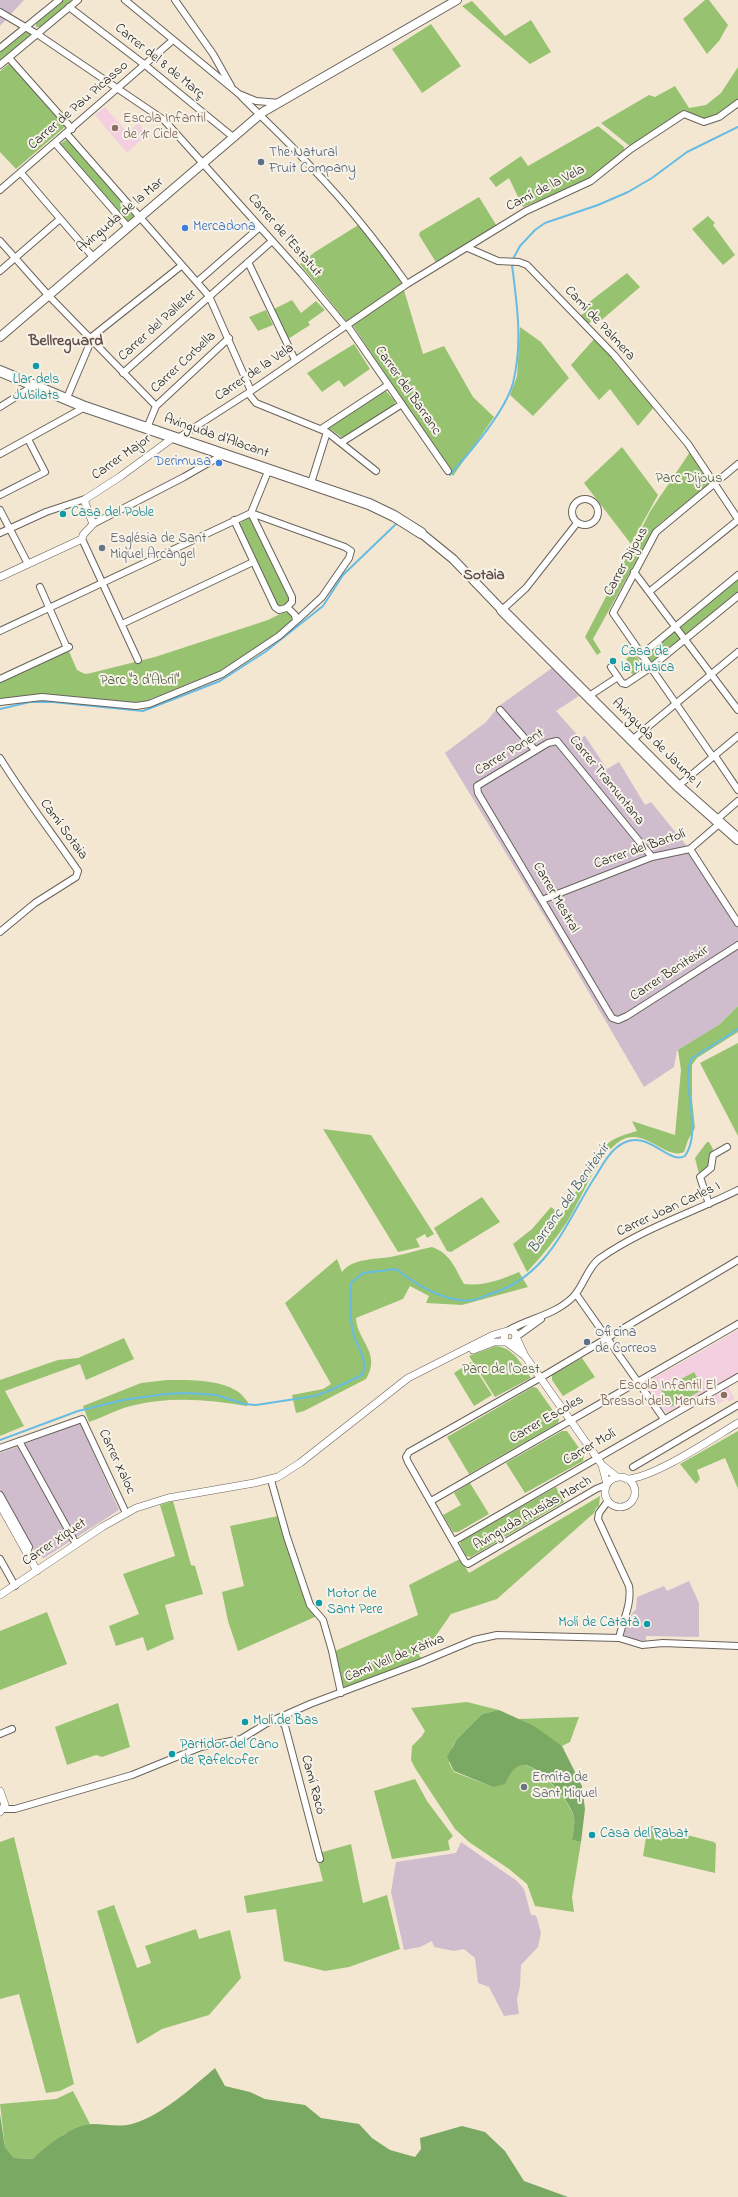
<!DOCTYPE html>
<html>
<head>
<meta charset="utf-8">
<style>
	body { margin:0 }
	canvas { display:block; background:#f4e7d2 }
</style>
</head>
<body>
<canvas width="738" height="2197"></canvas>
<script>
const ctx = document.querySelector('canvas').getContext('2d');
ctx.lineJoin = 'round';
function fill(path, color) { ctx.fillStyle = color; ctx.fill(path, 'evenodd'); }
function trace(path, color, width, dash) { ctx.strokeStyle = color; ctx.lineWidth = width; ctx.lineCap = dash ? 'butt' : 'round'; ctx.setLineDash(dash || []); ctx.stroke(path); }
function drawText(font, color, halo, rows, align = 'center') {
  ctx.font = font + ' "Indie Flower",sans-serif'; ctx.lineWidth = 4; ctx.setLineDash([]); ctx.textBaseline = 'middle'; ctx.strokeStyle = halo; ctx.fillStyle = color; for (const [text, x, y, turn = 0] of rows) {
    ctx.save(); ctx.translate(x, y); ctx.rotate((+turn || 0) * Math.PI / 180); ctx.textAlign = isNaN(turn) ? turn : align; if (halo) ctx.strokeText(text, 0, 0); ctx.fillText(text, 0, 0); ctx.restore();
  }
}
fill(new Path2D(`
	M105,107L128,133L138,123L148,134L127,153L95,115Z
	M738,1330V1372L668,1412L663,1411L646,1387L647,1382Z
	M728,1387L735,1399L729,1402L727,1399L716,1405L711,1397Z`), '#f3cfdf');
fill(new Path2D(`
	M0,0H24L0,26Z
	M552,668L579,696L556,711L580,738L585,736L607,769L619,762L645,805L651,802L686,845L738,924V1006L720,1024L677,1051L674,1067L644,1087L549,924L445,753L486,722L499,706Z
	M80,1423L119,1510L44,1558L38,1557L0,1490V1453Z
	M689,1581L699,1603V1637L646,1636V1641L635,1640L624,1635L627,1619L636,1609L637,1597L664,1586L667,1591Z
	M461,1842L517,1881L524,1889L531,1915H535L537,1918L541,1933L538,1947L521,1965L520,1986L517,1999L519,2014L504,2016L489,1987L478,1983L475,1958L464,1949L454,1951L434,1947L432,1941L420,1947L404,1950L391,1892L396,1862L456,1853Z`), '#cfbdce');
fill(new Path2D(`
	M63,0H72L42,27H36V22Z
	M705,0H709L728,25L719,41L707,54L683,19Z
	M472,1L505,36L531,20L551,52L530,64L462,6Z
	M431,24L461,66L422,93L392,49Z
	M27,31L30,33V37L0,62V52Z
	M10,63L66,126L16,169L0,152V71Z
	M738,67V100C722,117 707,126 686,110L631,147L601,123L649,95L655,97L675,86L689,108L706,105L721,93Z
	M598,126L624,147L625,152L593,178L575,187L523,207L509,178L496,187L489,178L521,156L528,166Z
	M67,139L135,216L134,218L128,223L126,222L61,147L60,144Z
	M479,197L498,228L437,264L419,235L420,232Z
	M708,216L715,223L713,225L735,255L723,265L692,229Z
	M360,224L403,283L347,322L300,264L315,252Z
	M627,273L640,287L598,323L594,319L588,324L580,316L587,311L584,306Z
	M404,290L423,354L444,346L473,397L494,417L453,476L352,324Z
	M292,300L301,313L316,301L325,310L308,322L310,325L288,339L274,309Z
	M266,310L273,325L258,331L249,317Z
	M520,327L541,342L569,378L533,416L510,395L517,376Z
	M595,338L655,406L638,426L610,389L599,400L571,365Z
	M354,344L370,369L344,387L339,380L322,392L307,373Z
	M385,390L395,401L394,405L343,438L330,429L329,426Z
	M622,447L658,495L631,544L584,483Z
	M690,452L710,483L658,525L652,532L593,639L601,652L597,655L585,637L651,510Z
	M247,518H251L290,599L285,606L280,608L277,606L239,524Z
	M738,578V592L686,635L679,626Z
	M284,612L290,613L292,617L291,623L246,655L219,671L143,702L137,703L47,694L0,700V682L68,649L77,670L85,674L91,673L155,657L268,620Z
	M674,631L681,639L650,664L643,656Z
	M634,653L644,668L633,675L628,668L631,666L626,659Z
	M738,1006V1032L697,1058L692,1065V1099L695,1128L688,1140L684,1152C668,1160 647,1131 626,1138C600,1148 582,1198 567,1222C555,1240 542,1256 527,1272L513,1244L532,1229L551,1207L562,1216C574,1197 594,1153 611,1141C619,1136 627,1134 637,1131L632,1121L675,1135L681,1070L678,1050L720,1024Z
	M738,1043V1136L700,1063Z
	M323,1129L371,1135L434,1234L427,1238L425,1234L416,1239L420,1247L398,1252Z
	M707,1142H709L713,1149L709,1168L699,1174L695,1158Z
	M482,1197L500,1222L451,1252L447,1251L434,1228Z
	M432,1247C450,1253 455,1268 464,1284C485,1286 500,1280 519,1272L528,1287L462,1305L426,1303L429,1296L410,1286L403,1299L356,1318C357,1341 382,1353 366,1379L304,1411L296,1413L292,1395L323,1389L331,1384L285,1303L337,1259L342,1272C353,1257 378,1260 395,1256C407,1254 420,1249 432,1247Z
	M124,1338L134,1359L86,1380L80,1364L5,1391L24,1426L0,1436V1380L58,1360L78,1358Z
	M496,1346C513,1347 522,1365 531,1378L495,1397L469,1356Z
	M582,1358L595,1377L563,1396L552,1380V1375Z
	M471,1362L492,1395L474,1406L454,1373Z
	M694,1372L704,1389L671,1407L661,1390Z
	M167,1380C189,1380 218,1379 237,1391C241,1393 245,1399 248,1402L247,1406C210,1400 173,1396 135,1405C119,1408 104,1417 89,1422L83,1406L141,1383Z
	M533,1387L537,1388L559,1419L558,1423L469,1474L447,1437Z
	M562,1431H567L584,1455L583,1461L525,1493L506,1463Z
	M738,1431V1489L725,1458L697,1470L700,1479L696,1484L680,1464Z
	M470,1483L489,1514L458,1532H453L443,1515L461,1505L454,1493Z
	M556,1487L564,1502L471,1557L466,1556L460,1544L461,1541Z
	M600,1496L599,1506L596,1508L594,1513L497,1599L451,1614L435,1637L419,1655L422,1659L389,1674L345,1688L340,1680L335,1651L418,1615L409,1585L460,1559L469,1573Z
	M173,1501L191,1565L195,1566L203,1594L165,1605L174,1639L147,1651L143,1637L116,1646L109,1626L139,1614L123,1574L175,1556L160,1505Z
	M278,1516C289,1551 297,1586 317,1616L238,1651L228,1621L222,1592L244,1586L230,1526Z
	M47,1612L67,1664L0,1690V1631Z
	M467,1702L499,1710L482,1714L457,1739L452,1747L449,1763L454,1772L493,1787C501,1780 512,1766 522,1765C538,1763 572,1804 574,1818C575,1825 573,1833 572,1840L581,1842L572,1897L574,1912L535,1906L527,1884L509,1869L469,1842L455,1829L415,1768L411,1760L412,1746L422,1736L425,1731L411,1708Z
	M118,1703L130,1747L102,1757L96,1755L67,1765L55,1727Z
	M579,1717L570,1742L562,1746L518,1719Z
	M415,1779L427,1801L453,1836L448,1841L450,1850L392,1859L374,1791Z
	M648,1825L714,1842L716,1844L715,1873L643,1856Z
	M14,1837L74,2084L60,2091L46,2093L19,1994L0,1999V1842Z
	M351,1844L363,1903L387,1895L400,1949L349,1967L325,1971L284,1961L276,1909L247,1913L244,1896L323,1881L316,1854Z
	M114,1905L137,1968L151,1963L145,1946L196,1929L199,1939L230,1930L241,1978L209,2015L162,2029L137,2044L97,1911Z
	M73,2091L90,2124L64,2134L33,2159L14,2158L5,2147L0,2104L56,2099Z`), '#97c371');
fill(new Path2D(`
	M499,1710L534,1726L562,1746L582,1786L585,1809L581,1842L572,1840C573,1833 575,1825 574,1818C573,1804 538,1763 523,1765C513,1766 509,1776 505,1784L493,1787L454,1771L447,1757L457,1739L482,1714Z
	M215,2068L225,2086L250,2092L265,2099L305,2105L321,2118L359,2124L372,2138L390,2150L415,2157L421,2149L420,2138L462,2126L485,2132L505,2151L524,2181L568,2197H0V2114L5,2147L14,2158L33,2159C46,2146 72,2125 92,2124C107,2124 121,2128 135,2123C162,2115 194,2086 215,2068Z`), '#79a963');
trace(new Path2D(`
	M513,259L520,246L535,230L545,223L598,205L628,192L652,178L687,152L738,127
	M450,475C470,452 505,412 513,383C523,343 517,304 512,265
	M0,709L30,702H53L143,711L220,681L265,652L323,606L343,575L396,524
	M0,1440L78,1411L123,1400L165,1394L186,1393L216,1395L244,1404L256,1405L315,1396L331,1390L362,1375C369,1362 357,1346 353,1333C349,1318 351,1299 351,1283L363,1273L396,1269C415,1284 447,1304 473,1300C479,1299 485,1296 490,1294C547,1277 564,1227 593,1180C600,1170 606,1156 616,1148C646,1123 667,1166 685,1156C703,1130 681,1088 691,1059L738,1029`), '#66bce3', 2);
const minor = new Path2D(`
	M125,0L239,94
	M175,0L213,54L231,86
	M69,7L145,65L233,137
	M0,12L37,34L164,120L302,274L345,326
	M0,48L59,0
	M9,58L72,129
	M0,65L78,0
	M280,103L256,101L239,94C263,119 289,142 312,168C347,204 378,243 407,284
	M66,133L209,296L251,391
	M55,143L128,227
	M21,173L93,257
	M0,190L173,40
	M0,241L48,295L156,406
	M468,248L498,261L519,262L527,265L614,355L688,444L738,519
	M248,262L295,360
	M0,271L60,219
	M197,282L260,227
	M347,325L448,471
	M89,339L181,266
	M123,373L272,241
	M248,393L256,403L327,432L376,471
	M66,400L91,341
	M0,407L33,386
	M147,428L156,406L229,338
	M321,429L388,385
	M178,438L248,393L407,284L526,211L591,181L631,149L684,114L704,122L719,117L738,103
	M342,442L402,404
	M0,454L85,407
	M311,483L327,432
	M0,495L45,472L28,439
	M572 512a13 13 0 1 1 26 0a13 13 0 1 1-26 0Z
	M0,510L28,564
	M251,513L345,547L351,551L349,558L322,597L296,621
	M251,513L269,469
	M234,520L275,607L279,610L286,608L292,602V597L251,513
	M93,524L184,477L224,454
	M0,533L46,512L85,499
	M82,539L138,660
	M634,572L738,710
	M40,587L67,648
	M649,592L738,520
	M502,610L526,588L577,523
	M122,624L253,562
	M0,631L251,513
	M641,655L738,575
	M611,667L622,683L626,684L650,668L738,596
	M0,679L69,647
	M589,696L618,677
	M0,702L42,697L136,706L149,704L222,674L279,636L296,621L295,615L287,607
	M500,710L535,750
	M632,740L738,652
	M715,756L738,790
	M713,757L613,613L656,532L738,464
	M0,758C24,797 52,833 78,871L76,877L35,903L0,932
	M678,786L738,736
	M715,821L738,801
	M690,849L738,923
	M652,857L557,741L548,743L477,786L478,793L612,1018L618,1020L627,1016L738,945
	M542,900L652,857L690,849L719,824
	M709,1204L700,1177L711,1168L713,1155L727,1147
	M576,1294L664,1419
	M509,1330C530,1318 555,1315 573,1297C584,1286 587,1268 599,1259C641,1229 692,1213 738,1190
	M516,1337L541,1319
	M19,1441L76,1544
	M0,1448L82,1419L126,1513
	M633,1467L738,1405
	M271,1480L287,1537L310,1605L323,1620L332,1651L341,1693
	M606,1485L596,1489L468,1564L465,1562L408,1462L406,1457L409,1452L540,1378L738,1260
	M0,1495L29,1547L27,1553
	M431,1501L738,1324
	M608,1501L599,1513L598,1519L629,1586C632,1604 623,1620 619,1638
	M454,1541L738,1377
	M0,1559L15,1586
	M279,1718L285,1726L320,1859
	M0,1734L12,1729
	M4,1809H15L132,1775L201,1747L241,1739L267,1723L310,1704L419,1663L474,1640L497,1635L619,1638L642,1645L663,1643L738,1646`);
const tertiary = new Path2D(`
	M0,577L82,539L83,535L93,524L84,500L121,476L174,437
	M516,1337L525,1356L602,1465L617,1477
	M509,1343L514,1342L516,1337L515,1333L511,1330L505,1332L504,1340L525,1356
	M473,1350L494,1342H505
	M602,1465L607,1484
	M605 1492a15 15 0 1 1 30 0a15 15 0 1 1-30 0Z
	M627,1479C654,1478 713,1438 738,1423
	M0,1505L37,1571
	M0,1595L102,1527L136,1508L168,1498L254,1483L278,1477L300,1463L408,1378L493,1335L507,1331
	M0,1791L5,1805L0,1812`);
const secondary = new Path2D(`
	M0,337L263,112L457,0
	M421,533L453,559L502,610`);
const trunk = new Path2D(`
	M0,371L85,407L369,504L394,516L421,533
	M502,610L678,786L738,839`);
trace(minor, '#68635c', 8);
trace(tertiary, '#68635c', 8);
trace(secondary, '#68635c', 10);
trace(trunk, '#68635c', 12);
trace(minor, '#fff', 6);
trace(tertiary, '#fff', 7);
trace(secondary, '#fff', 8);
trace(trunk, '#fff', 10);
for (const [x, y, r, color] of [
	[115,128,4,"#8d6e63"],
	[261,162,4,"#5c6f8a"],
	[185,228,4,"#3f7fe0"],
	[36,366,4,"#0f9aa8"],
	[219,463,4,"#3f7fe0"],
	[63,514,4,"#0f9aa8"],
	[102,548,4,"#6b7280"],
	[613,661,4,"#0f9aa8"],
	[587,1342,4,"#5c6f8a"],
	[724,1395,4,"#8d6e63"],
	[319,1603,4,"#0f9aa8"],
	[647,1624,4,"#0f9aa8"],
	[245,1722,4,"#0f9aa8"],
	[172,1754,4,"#0f9aa8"],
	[524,1787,4,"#6b7280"],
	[592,1835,4,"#0f9aa8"]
]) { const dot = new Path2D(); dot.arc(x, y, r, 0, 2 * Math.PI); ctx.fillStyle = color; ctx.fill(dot); trace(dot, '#f7f3e8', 1.5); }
drawText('14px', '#1c1c1c', '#f7f3e8', [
	["Carrer del 8 de Març",159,62,39],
	["Carrer de Pau Picasso",79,106,-41],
	["Camí de la Vela",546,189,-27],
	["Avinguda de la Mar",121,216,-40],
	["Carrer de l'Estatut",284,236,49],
	["Camí de Palmera",599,324,47],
	["Carrer del Palleter",158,326,-42],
	["Carrer Corbella",184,363,-43],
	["Carrer de la Vela",255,373,-34],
	["Carrer del Barranc",407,391,55],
	["Avinguda d'Alacant",216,437,19],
	["Carrer Major",122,458,-35],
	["Carrer Dijous",627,562,-61],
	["Avinguda de Jaume I",656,744,45],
	["Carrer Ponent",510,753,-31],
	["Carrer Tramuntana",606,781,51],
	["Camí Sotaia",63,830,54],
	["Carrer del Bartolí",640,850,-19],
	["Carrer Mestral",555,898,60],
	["Carrer Beniteixir",670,974,-33],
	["Carrer Joan Carles I",669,1210,-25],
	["Carrer Escoles",547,1420,-30],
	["Carrer Molí",590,1448,-30],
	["Carrer Xaloc",116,1462,65],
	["Avinguda Ausiàs March",533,1514,-30],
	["Carrer Xiquet",55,1543,-34],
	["Camí Vell de Xàtiva",395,1659,-22],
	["Camí Racó",312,1785,75]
]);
drawText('14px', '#785e54', '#f7f3e8', [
	["Escola Infantil",123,120],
	["de 1r Cicle",123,136],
	["Escola Infantil El",716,1387,"right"],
	["Bressol dels Menuts",716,1403,"right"]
], 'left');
drawText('14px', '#4e5e75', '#f7f3e8', [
	["The Natural",269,154],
	["Fruit Company",269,170],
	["Oficina",595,1334],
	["de Correos",595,1350]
], 'left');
drawText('14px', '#366cbe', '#f7f3e8', [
	["Mercadona",193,228],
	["Derimusa",211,463,"right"]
], 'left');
drawText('14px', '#0d838f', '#f7f3e8', [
	["Llar dels",36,381,"center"],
	["Jubilats",36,397,"center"],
	["Casa del Poble",71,514],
	["Casa de",621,653],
	["la Musica",621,669],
	["Motor de",327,1595],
	["Sant Pere",327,1611],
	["Molí de Catatà",639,1624,"right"],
	["Molí de Bas",253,1722],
	["Partidor del Cano",180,1746],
	["de Rafelcofer",180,1762],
	["Casa del Rabat",600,1835]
], 'left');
drawText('14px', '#47563a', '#f7f3e8', [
	["Parc Dijous",689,480],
	["Parc \"3 d’Abril\"",140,682],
	["Parc de l'Oest",501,1371]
]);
drawText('14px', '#5b616d', '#f7f3e8', [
	["Església de Sant",110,540],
	["Miquel Arcàngel",110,556],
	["Ermita de",532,1779],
	["Sant Miquel",532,1795]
], 'left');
drawText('bold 15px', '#614c4a', '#f7f3e8', [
	["Sotaia",484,577]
]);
drawText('italic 15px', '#365462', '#f7f3e8', [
	["Barranc del Beniteixir",570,1199,-55]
]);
drawText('bold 16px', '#614c4a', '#f7f3e8', [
	["Bellreguard",66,342]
]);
</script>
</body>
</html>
